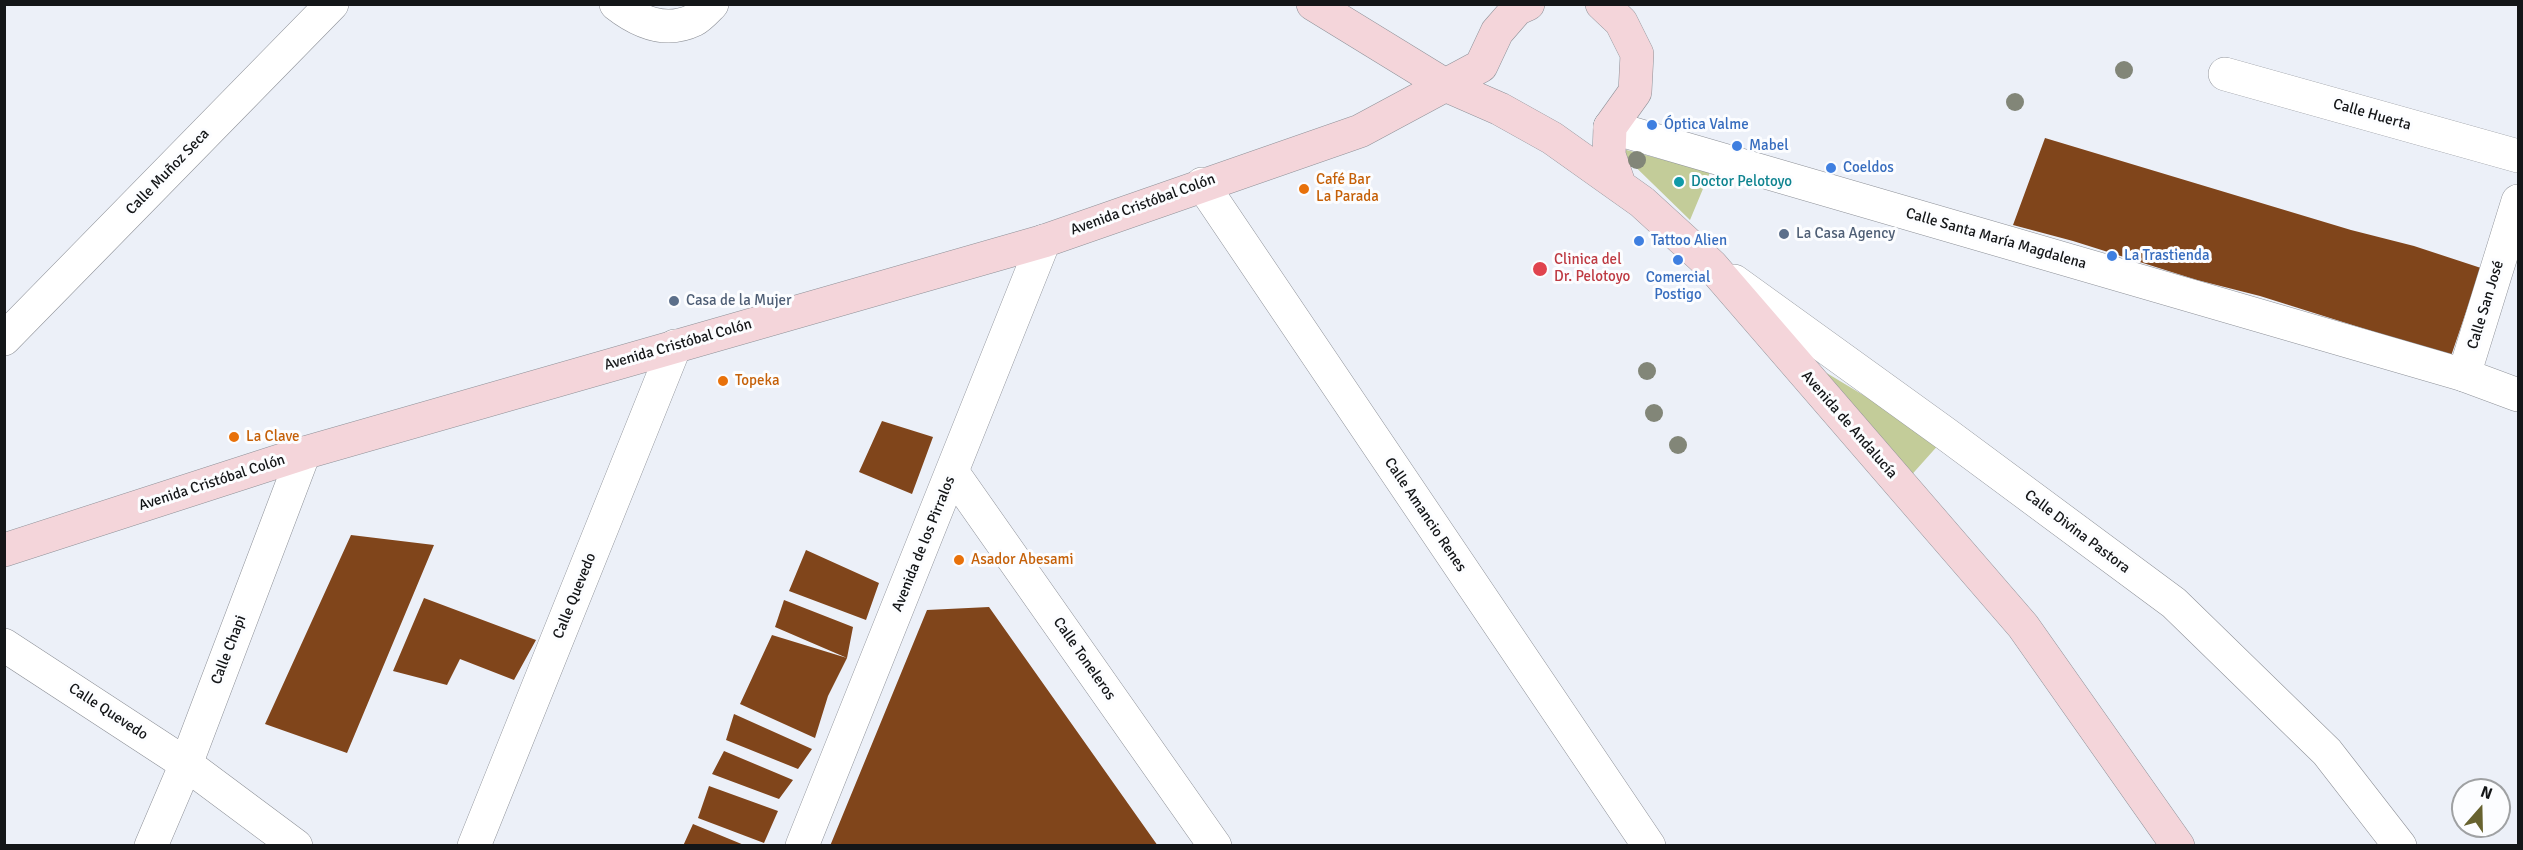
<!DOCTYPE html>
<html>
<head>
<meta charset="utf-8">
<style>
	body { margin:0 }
	#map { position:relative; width:2523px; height:850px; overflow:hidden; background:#ecf0f8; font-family:Signika,sans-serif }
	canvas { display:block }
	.frame { position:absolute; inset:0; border:6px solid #141618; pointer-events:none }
	.north { position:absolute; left:2451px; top:778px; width:60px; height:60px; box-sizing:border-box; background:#fcfdff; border:2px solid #9fa1a3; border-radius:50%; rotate:20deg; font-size:16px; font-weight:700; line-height:24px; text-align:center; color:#141618 }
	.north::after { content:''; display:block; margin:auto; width:21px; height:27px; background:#67622f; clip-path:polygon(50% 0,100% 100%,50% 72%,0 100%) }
</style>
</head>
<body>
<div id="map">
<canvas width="2523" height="850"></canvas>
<div class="frame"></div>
<div class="north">N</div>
</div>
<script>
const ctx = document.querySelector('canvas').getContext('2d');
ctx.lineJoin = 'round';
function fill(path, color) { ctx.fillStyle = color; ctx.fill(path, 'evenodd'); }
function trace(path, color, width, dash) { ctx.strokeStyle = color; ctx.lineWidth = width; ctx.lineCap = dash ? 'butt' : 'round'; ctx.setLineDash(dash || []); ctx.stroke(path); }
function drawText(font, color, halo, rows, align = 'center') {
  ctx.font = font + ' Signika,sans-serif'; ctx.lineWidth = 6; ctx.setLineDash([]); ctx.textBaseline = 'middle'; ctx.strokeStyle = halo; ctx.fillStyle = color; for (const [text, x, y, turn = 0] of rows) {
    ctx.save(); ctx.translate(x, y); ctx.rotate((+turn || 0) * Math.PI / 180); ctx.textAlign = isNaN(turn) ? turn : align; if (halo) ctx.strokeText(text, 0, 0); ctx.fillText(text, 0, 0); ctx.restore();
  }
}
fill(new Path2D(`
	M1615,147L1710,172L1690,220Z
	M1820,369L1941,442L1907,480Z`), '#c3cc99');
fill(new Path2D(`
	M2045,138L2351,230L2414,246L2481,268L2451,356L2260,296L2197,280L2073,241L2013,225Z
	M882,421L933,437L912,494L859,472Z
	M351,535L434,545L347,753L265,724Z
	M806,550L879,583L866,620L789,591Z
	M424,598L536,640L514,680L460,659L447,685L393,671Z
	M784,600L853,627L847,658L828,696L815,738L740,704L772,635L847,658L775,627Z
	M989,607L1158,846H830L927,610Z
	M734,714L812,749L798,769L726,740Z
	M724,751L793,780L779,799L712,774Z
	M709,786L778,811L764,843L698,818Z
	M693,824L744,845V846H683Z`), '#80451b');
const minor = new Path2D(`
	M616,4C639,22 665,34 694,20C700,17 707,9 712,4
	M2225,74L2518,156
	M1734,281L1946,434L2174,603L2327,752L2400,846
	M4,339L332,4
	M2464,375L2518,201
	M953,473L1215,846
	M151,846L186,764L304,453
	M474,846L675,346`);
const tertiary = new Path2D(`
	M1610,127L2464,375L2518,395
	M1202,184L1649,846
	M4,645L186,764L296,846
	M802,846L1044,241`);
const secondary = new Path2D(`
	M1313,4L1445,85L1500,109L1552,138L1642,202L1712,266L2023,626L2178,846
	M1602,4L1621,22L1637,54L1635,92L1610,127L1609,155L1619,184
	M4,550L304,453L1044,241L1360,131L1481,66L1497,32L1517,9L1528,4`);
trace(minor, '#8e9198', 34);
trace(tertiary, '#8e9198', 34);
trace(secondary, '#8e9198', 34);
trace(minor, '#fff', 33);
trace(tertiary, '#fff', 33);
trace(secondary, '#f4d5da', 33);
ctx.fillStyle = '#828678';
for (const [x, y] of [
	[2124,70],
	[2015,102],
	[1637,160],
	[1647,371],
	[1654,413],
	[1678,445]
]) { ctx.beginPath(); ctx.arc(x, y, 9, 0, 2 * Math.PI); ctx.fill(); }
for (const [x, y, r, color] of [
	[1652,125,6,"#3f7fe0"],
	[1737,146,6,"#3f7fe0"],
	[1831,168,6,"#3f7fe0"],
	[1679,182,6,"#0f9aa8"],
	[1304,189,6,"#e8710a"],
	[1784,234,6,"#5c6f8a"],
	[1639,241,6,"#3f7fe0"],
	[2112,256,6,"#3f7fe0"],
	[1678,260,6,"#3f7fe0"],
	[1540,269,8,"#e0444e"],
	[674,301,6,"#5c6f8a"],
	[723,381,6,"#e8710a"],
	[234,437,6,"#e8710a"],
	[959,560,6,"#e8710a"]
]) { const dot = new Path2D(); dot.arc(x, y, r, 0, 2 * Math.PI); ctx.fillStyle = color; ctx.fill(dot); trace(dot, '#fcfdff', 2); }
drawText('15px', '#141618', '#fcfdff', [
	["Calle Huerta",2372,115,16],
	["Calle Muñoz Seca",168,172,-46],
	["Avenida Cristóbal Colón",1143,205,-20],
	["Calle Santa María Magdalena",1996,239,16],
	["Calle San José",2486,305,-73],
	["Avenida Cristóbal Colón",678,345,-16],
	["Avenida de Andalucía",1849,425,49],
	["Avenida Cristóbal Colón",212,483,-18],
	["Calle Amancio Renes",1425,515,56],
	["Calle Divina Pastora",2077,532,37],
	["Avenida de los Pirralos",924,544,-68],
	["Calle Quevedo",575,596,-68],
	["Calle Chapi",229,650,-69],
	["Calle Toneleros",1084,659,55],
	["Calle Quevedo",108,712,33]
]);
drawText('15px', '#366cbe', '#fcfdff', [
	["Óptica Valme",1664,125],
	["Mabel",1749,146],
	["Coeldos",1843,168],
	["Tattoo Alien",1651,241],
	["La Trastienda",2124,256],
	["Comercial",1678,278,"center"],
	["Postigo",1678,295,"center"]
], 'left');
drawText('15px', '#c56008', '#fcfdff', [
	["Café Bar",1316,180],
	["La Parada",1316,197],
	["Topeka",735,381],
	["La Clave",246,437],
	["Asador Abesami",971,560]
], 'left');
drawText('15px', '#0d838f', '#fcfdff', [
	["Doctor Pelotoyo",1691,182]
], 'left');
drawText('15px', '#4e5e75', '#fcfdff', [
	["La Casa Agency",1796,234],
	["Casa de la Mujer",686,301]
], 'left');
drawText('15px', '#be3a42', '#fcfdff', [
	["Clinica del",1554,260],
	["Dr. Pelotoyo",1554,277]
], 'left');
</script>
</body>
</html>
